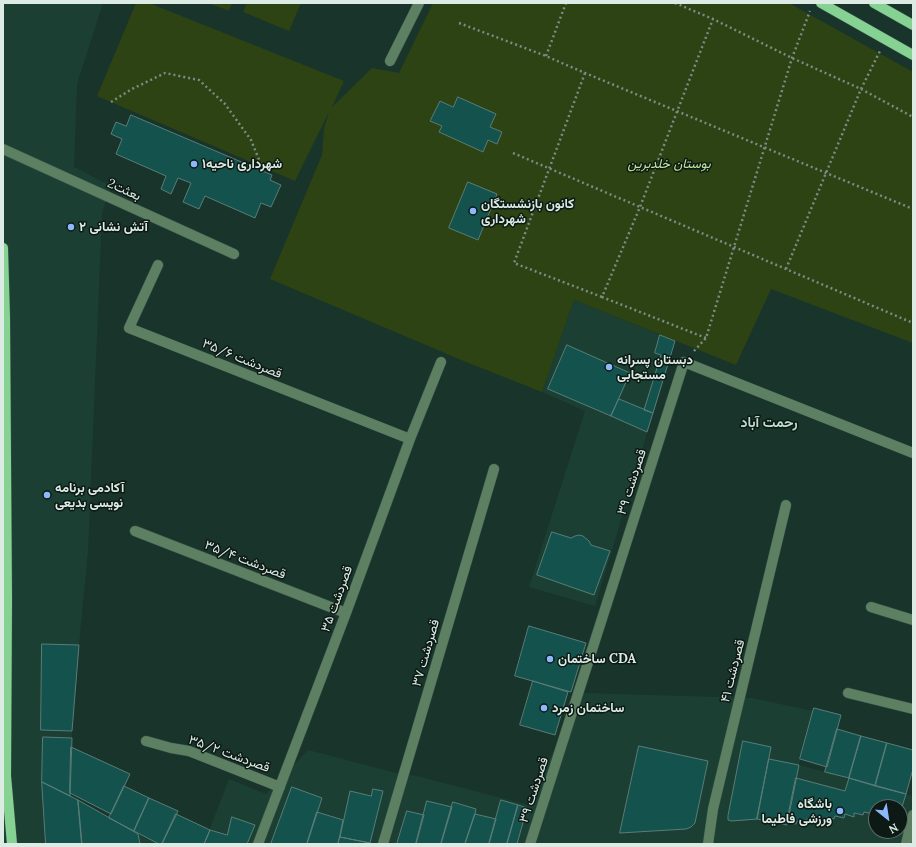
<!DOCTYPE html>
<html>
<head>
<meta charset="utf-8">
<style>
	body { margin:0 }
	#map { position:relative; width:916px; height:847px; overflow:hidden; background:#19342a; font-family:Lora,serif }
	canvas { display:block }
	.frame { position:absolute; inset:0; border:4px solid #dcece5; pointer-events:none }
	.north { position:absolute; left:868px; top:799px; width:40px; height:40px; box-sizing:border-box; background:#0d1914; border:1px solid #606d68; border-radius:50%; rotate:150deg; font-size:11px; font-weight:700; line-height:16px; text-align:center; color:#dcece5 }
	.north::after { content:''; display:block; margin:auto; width:14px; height:18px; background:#8cb9fc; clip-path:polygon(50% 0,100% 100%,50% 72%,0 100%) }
</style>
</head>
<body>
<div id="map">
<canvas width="916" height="847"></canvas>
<div class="frame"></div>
<div class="north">N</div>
</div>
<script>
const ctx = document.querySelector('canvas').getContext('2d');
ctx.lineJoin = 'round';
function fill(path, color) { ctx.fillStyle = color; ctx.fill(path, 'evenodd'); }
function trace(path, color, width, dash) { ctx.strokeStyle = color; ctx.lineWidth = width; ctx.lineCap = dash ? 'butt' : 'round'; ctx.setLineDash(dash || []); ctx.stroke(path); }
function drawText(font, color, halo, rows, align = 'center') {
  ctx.font = font + ' Lora,Vazirmatn,serif'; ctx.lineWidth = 3; ctx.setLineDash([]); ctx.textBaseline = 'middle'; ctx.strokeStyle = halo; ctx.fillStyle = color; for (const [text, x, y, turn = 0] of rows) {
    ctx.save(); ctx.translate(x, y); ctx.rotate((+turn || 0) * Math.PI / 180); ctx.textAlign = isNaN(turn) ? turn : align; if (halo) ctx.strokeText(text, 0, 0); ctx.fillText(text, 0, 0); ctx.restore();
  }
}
fill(new Path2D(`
	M3,3H103L77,84L74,167L111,186L102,213L88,551L79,645L72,731L70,796L138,834L159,844H3Z
	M574,300L675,341L595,606L529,587L585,411L542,392Z
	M581,693L752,698L813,711L799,765L913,796V844H204L229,779L266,794L308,750L400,774L417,776L528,805ZM876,807H900V831H876Z`), '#1b4033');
fill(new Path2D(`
	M136,3H149L344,81L332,107L372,68L399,73L433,3H789L913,72V343L771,289L736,365L574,300L542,392L466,362L270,279L322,155L324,129L329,112L295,181L97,96Z
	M208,3H232L229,11Z
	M247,3H301L289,31L243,12Z`), '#2d4313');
const building = new Path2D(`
	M458,97L496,114L490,127L502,132L497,144L488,140L483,152L439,132L442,126L430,121L440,101L453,107Z
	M131,115L272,175L270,180L281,185L271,207L261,203L255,218L205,196L199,209L183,202L191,183L178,178L171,194L161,189L166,176L116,154L122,139L111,134L116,122L126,126Z
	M468,182L497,194L478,240L449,228Z
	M660,335L675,341L653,413L644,410L661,355L655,353Z
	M567,345L630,373L611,416L548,389Z
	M619,399L653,413L647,432L611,416Z
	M552,532L571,538L575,536L579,535L583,536L589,541L591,545L610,551L594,595L537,575Z
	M529,626L586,643L571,692L515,676Z
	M42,644L79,645L72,731L41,730Z
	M533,681L568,692L555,735L520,725Z
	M814,708L841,715L827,767L800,759Z
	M837,729L861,736L849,778L825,772Z
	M861,736L887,743L875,786L849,778Z
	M43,737L72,738L70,796L42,782Z
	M743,741L771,747L757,819L732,821L728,820V816Z
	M887,743L913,750V769L906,794L875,786Z
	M639,746L708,761L696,818L695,823L691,827L686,829L620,833Z
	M71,747L130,774L111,814L70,793Z
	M769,759L799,765L787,825L757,819Z
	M796,778L845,791L849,778L906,794L901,810H900V807H876V811H874L873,814L864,812L863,815L854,813V817L845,814L844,818L835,816L834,819L826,817L825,820L816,818L815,821L806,819L805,823L797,821L796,824L787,822Z
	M42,782L78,800L82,844H46Z
	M124,786L149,798L134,831L109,818Z
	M292,787L322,798L307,844H271Z
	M373,789L383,791L370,843L340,837L350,791L371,796Z
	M149,798L178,811L162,844H159L134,831Z
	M78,800L138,834L140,844H82Z
	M501,800L518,805L507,844H489Z
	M427,801L452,807L441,844H416Z
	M453,802L476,809L475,814L465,844H441Z
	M518,805L527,808L517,844H507Z
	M407,811L424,815L416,844H397Z
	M317,812L343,820L338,844H307Z
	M176,814L210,830L204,844H162Z
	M475,814L496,819L489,844H465Z
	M232,817L255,825L247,844H204L210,830L227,835Z
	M340,837L370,843V844H338Z`);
fill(building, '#14534d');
trace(building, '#5a7c77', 1);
const minor = new Path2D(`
	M390,61L419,3
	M3,149L234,254
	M158,265L129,328L410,439
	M135,531L346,613
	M871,607L913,620
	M848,693L913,709
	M146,741L171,748L189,751L280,787
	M258,844L346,613L410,439L441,362
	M383,844L494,469
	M530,844L684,362L913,453
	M708,844L713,809L786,505
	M906,844L913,815`);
const major = new Path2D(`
	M821,3L913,55
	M874,3L913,25
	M3,248L5,318L7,600L6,776L12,844`);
trace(minor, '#385148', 11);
trace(major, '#385148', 11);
trace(new Path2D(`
	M675,3L713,19L792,58L861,89L913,117
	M459,23L546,56L585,73L913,209
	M546,56L566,3
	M585,73L514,263L602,297
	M111,102L132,89L165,73L199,80L225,104L251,140L262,167
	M513,153L913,323
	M786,269L861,89L880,51
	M706,338L602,297L640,207L713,19
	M694,351L706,338L792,58L810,11`), '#788d85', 2.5, [2, 3]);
trace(minor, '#5c8061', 10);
trace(major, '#85d293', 10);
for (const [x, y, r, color] of [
	[194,164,4,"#8cb9fc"],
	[473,211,4,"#8cb9fc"],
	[71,227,4,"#8cb9fc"],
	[609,367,4,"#8cb9fc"],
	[47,495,4,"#8cb9fc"],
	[550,659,4,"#8cb9fc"],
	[544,708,4,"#8cb9fc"],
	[840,811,4,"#8cb9fc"]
]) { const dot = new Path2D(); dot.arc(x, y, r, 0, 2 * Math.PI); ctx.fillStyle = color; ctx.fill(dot); trace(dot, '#0d1914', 1.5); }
drawText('bold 13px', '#dcece5', '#0d1914', [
	["شهرداری ناحیه۱",202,164],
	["کانون بازنشستگان",481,204],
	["شهرداری",481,219],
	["آتش نشانی ۲",79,227],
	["دبستان پسرانه",617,360],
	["مستجابی",617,375],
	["آکادمی برنامه",55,488],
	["نویسی بدیعی",55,503],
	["ساختمان CDA",558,659],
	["ساختمان زمرد",552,708],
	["باشگاه",832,804,"right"],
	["ورزشی فاطیما",832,819,"right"]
], 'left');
drawText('italic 13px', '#bfe79b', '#0d1914', [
	["بوستان خلدبرین",669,164]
]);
drawText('13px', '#dcece5', '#0d1914', [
	["2بعثت",124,190,24],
	["قصردشت ۳۵/۶",242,359,22],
	["قصردشت ۳۹",632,482,-72],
	["قصردشت ۳۵/۴",245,560,21],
	["قصردشت ۳۵",337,599,-70],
	["قصردشت ۳۷",426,653,-74],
	["قصردشت ۴۱",733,671,-76],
	["قصردشت ۳۵/۲",229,754,20],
	["قصردشت ۳۹",534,790,-72]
]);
drawText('bold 14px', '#bdddcf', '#0d1914', [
	["رحمت آباد",769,423]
]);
</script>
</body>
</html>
